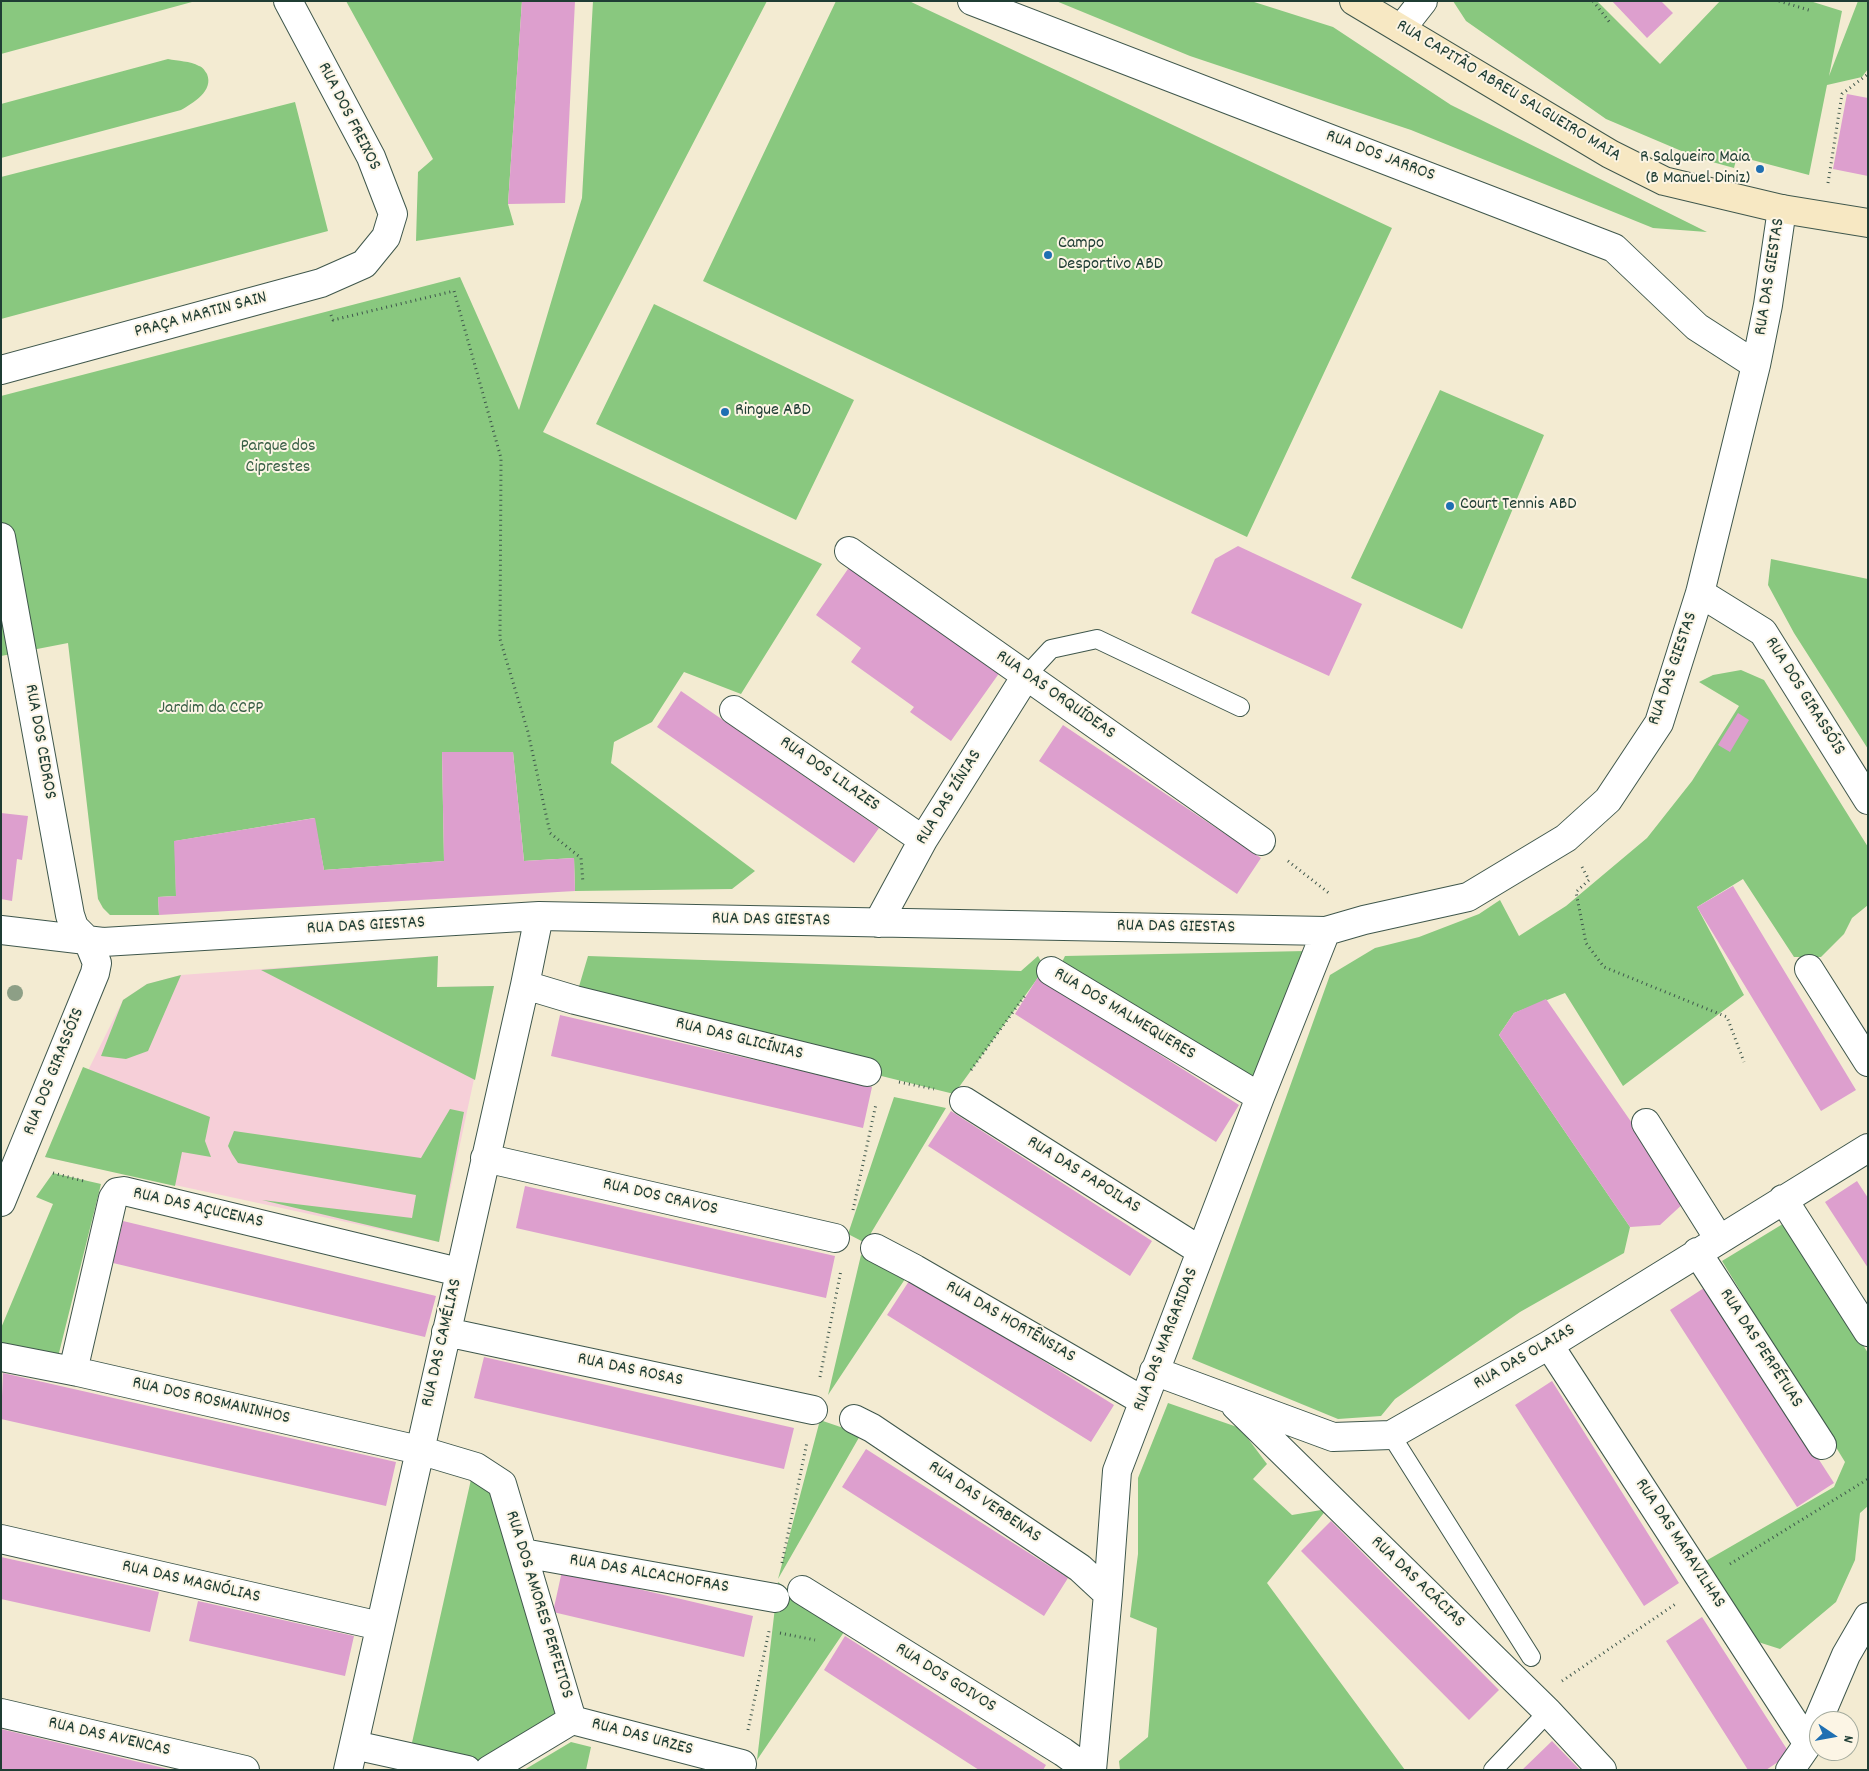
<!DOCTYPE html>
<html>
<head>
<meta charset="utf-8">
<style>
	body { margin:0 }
	#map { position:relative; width:1869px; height:1771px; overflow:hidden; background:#f3ebd2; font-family:Dekko,sans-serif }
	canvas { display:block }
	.frame { position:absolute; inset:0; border:2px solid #1f3d34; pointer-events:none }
	.north { position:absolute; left:1809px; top:1711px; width:50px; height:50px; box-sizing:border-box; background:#fcf5e5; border:1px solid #a4ab9e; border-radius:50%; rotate:102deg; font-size:14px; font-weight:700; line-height:20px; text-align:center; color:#1f3d34 }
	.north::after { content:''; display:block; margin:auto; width:18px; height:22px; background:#1f6fb2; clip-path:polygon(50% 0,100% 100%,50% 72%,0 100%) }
</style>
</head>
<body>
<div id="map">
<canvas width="1869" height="1771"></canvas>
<div class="frame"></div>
<div class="north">N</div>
</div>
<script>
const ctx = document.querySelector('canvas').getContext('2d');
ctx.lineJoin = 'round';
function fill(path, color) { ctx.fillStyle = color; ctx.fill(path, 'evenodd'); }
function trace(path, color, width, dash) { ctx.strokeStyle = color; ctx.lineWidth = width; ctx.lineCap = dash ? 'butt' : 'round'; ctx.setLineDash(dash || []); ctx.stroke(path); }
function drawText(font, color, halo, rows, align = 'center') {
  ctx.font = font + ' Dekko,sans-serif'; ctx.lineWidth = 4; ctx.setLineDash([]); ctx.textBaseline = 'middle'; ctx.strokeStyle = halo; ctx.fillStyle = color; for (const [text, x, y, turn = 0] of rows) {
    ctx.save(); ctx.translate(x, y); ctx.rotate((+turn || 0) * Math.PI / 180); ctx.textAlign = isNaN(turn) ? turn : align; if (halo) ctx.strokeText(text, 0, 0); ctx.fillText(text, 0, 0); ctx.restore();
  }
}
fill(new Path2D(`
	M438,956L437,987L494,986L439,1242L45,1157L123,1000L147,984L181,975Z`), '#f6cfd8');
fill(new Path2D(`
	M1,1H191L192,2L1,54Z
	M346,1H522L508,204L514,225L416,241L418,172L433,159Z
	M593,1H767L543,432L822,564L741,694L684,672L652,722L614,742L611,763L755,871L732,889L575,891L574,858L524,861L513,752H442L444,861L324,870L314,818L175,841L176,896L158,897L159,915H110L103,908L98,899L68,643L1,656V396L460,277L519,410L582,198Z
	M836,1H909L1392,228L1247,537L703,281Z
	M1056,1H1251L1333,27L1451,105L1707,232L1653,228L1411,130L1190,56Z
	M1453,1H1597L1660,64L1720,1H1810L1842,11L1829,76L1858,1H1868V69L1862,77L1827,85L1809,175L1737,156L1734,168L1698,158L1606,119L1466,21Z
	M168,59C178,61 190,61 199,66C203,67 205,71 207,74C214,91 193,103 181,110L1,158V104Z
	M295,102L328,231L1,319V177Z
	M654,304L854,400L796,520L596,424Z
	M1440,390L1544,435L1462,629L1351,578Z
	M1771,559L1868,579V749L1794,633L1768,585Z
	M1741,670L1764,680L1868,847V905L1852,918L1844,934L1821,957H1794L1743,879L1697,907L1744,995L1623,1086L1565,993L1514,1013L1499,1035L1630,1227L1624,1253L1520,1312L1395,1399L1381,1416L1338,1419L1192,1359L1330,975L1375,948L1419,937L1479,914L1500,900L1519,936L1566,906L1647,838L1692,781L1739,706L1699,682L1713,675Z
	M1306,951L1253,1082L1060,966L1065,956Z
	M438,956L437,987L494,986L475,1080L261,970Z
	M588,956L1021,971L1038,956L1045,968L954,1094L575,1000Z
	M181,975L148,1051L126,1059L101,1056L123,1000L147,984Z
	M83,1067L210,1117L205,1141L211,1157L182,1152L175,1186L45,1157Z
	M894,1097L946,1108L871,1233L875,1248L848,1234Z
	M450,1109L464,1112L439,1242L262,1200L412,1218L416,1195L238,1163L232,1154L228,1146L234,1131L421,1158Z
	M53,1173L101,1184L54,1373L5,1364L1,1374V1328L53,1204L36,1197Z
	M1786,1222L1868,1353V1506L1860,1513L1855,1560L1836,1602L1780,1649L1752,1640L1704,1562L1834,1487L1845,1462L1722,1261Z
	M861,1255L907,1276L828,1395Z
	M1168,1403L1240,1428L1267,1464L1253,1479L1292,1515L1327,1509L1267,1583L1405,1770H1120L1119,1761L1148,1737L1157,1628L1130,1617L1138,1554V1478Z
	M820,1420L861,1434L778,1579Z
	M472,1475L496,1486L564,1717L484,1764L411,1747Z
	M778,1582L844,1632L757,1760Z
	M571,1742L591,1747L586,1770H524Z`), '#89c87f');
fill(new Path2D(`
	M522,1H575L565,203L508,204Z
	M1612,1H1661L1673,13L1647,38Z
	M1847,94L1868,98V176L1833,169Z
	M1238,546L1362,604L1329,676L1191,613L1215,559Z
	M850,566L1000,672L951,741L910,712L914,707L851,662L861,648L816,615Z
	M681,691L879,828L854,863L657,727Z
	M1738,713L1749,720L1730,752L1718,745Z
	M1063,725L1261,858L1237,894L1039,761Z
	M442,752H513L524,861L574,858L575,891L159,915L158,897L176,896L174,841L315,818L324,870L444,861Z
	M1,813L28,816L22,860L17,859L12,901L1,899Z
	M1733,886L1856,1090L1821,1111L1697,907Z
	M1038,977L1239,1105L1216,1142L1015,1014Z
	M1546,999L1686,1201L1660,1225L1630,1227L1499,1035L1514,1013Z
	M560,1015L872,1087L863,1128L551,1056Z
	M951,1111L1152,1241L1130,1276L928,1146Z
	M1857,1181L1868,1198V1268L1825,1202Z
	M525,1186L835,1256L826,1298L516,1228Z
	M123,1221L436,1296L425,1337L113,1263Z
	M911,1278L1114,1405L1091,1442L887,1315Z
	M1707,1286L1834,1483L1797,1507L1670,1310Z
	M484,1357L794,1428L784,1469L474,1398Z
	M3,1373L396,1462L386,1506L1,1419Z
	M1552,1381L1679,1583L1644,1606L1515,1405Z
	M866,1449L1068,1578L1044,1616L842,1487Z
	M1331,1521L1499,1690L1469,1720L1301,1551Z
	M1,1557L159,1592L150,1632L1,1599Z
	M562,1571L753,1616L744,1657L553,1612Z
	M198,1601L354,1636L345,1676L189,1641Z
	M1702,1617L1790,1754L1766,1770H1748L1666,1641Z
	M845,1636L1046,1765L1043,1770H979L824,1670Z
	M1,1729L168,1769V1770H1Z
	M1552,1741L1580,1770H1522Z`), '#dd9fce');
const lane = new Path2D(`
	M1026,676L1051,649L1097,639L1240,707
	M1391,1435L1531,1657
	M1493,1770L1548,1712`);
const street = new Path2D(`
	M972,1L1614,248L1697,327L1756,365
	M1401,29L1423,1
	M1,370L321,283L364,264L386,237L393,214L371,157L288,1
	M1,537L70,915L74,927L88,941L97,963L95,973L1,1202
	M849,551L1261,841
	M1700,593L1763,632L1868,800
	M734,710L923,840
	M878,923L923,840L1026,676
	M1,930L103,942L539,916L1326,931L1364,920L1468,897L1566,838L1608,800L1659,723L1700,593L1756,365L1768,305L1782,209
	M1809,969L1868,1062
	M1051,971L1260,1097
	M525,985L575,1000L867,1072
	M964,1101L1201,1251
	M1646,1123L1719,1239
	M485,1158L835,1238
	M1783,1199L1868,1332
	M875,1248L915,1269L1133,1395L1144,1399
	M1697,1252L1822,1445
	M446,1332L813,1410
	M1549,1345L1808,1744
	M1,1357L78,1372L419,1450L476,1467L502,1484L572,1720L489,1770
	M73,1371L113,1198L117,1192L124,1191L459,1272
	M1154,1371L1333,1437L1391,1435L1549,1345L1868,1148
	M1236,1406L1548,1712L1602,1770
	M854,1419L872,1428L1080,1568L1108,1594
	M1,1539L380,1626
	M523,1553L775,1598
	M802,1590L1063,1752L1088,1770
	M1,1713L245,1770
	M572,1720L742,1764
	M354,1745L467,1770
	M348,1770L525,985L539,916
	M1092,1770L1108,1594L1117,1471L1260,1097L1326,931
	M1790,1770L1808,1744L1846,1655L1868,1617`);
const secondary = new Path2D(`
	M1354,1L1610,154L1664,181L1782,209L1868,223`);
trace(lane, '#3f574c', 20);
trace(street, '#3f574c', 30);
trace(secondary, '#3f574c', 30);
trace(new Path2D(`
	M1593,1L1611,24
	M1779,1L1812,11
	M1828,183L1842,94L1868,74
	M331,315L333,320L454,291L501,458L500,639L528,732L550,833L581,858L583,883
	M1288,861L1330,894
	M1582,867L1589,880L1576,892L1586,943L1604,967L1727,1017L1744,1062
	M971,1070L1026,994
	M899,1082L934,1089
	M53,1173L84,1181
	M853,1210L876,1104
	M820,1377L841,1270
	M782,1563L807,1442
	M1730,1564L1868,1479
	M780,1633L815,1640
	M1562,1681L1677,1603
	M748,1730L769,1631`), '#3f574c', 3, [1, 4]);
trace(lane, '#fff', 18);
trace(street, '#fff', 28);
trace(secondary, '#f7e8c3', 28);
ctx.fillStyle = '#8d9f86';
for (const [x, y] of [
	[15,993]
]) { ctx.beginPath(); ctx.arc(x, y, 8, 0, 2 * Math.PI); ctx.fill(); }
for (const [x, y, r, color] of [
	[1760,169,5,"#1f6fb2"],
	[1048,255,5,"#1f6fb2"],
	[725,412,5,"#1f6fb2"],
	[1450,506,5,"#1f6fb2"]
]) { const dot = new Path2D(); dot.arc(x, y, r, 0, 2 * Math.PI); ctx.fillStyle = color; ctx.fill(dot); trace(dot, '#fcf5e5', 2); }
drawText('18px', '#1f3d34', '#fcf5e5', [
	["RUA CAPITÃO ABREU SALGUEIRO MAIA",1508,92,31],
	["RUA DOS FREIXOS",348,117,63],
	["RUA DOS JARROS",1380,157,21],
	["RUA DAS GIESTAS",1771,277,-81],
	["PRAÇA MARTIN SAIN",201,316,-15],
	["RUA DAS GIESTAS",1674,669,-71],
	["RUA DAS ORQUÍDEAS",1055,696,35],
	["RUA DOS GIRASSÓIS",1804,697,58],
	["RUA DOS CEDROS",39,742,80],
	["RUA DOS LILAZES",829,775,35],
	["RUA DAS ZÍNIAS",950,798,-58],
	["RUA DAS GIESTAS",771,921,1],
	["RUA DAS GIESTAS",366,927,-3],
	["RUA DAS GIESTAS",1176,928,1],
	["RUA DOS MALMEQUERES",1124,1015,31],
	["RUA DAS GLICÍNIAS",739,1040,14],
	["RUA DOS GIRASSÓIS",55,1072,-68],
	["RUA DAS PAPOILAS",1083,1176,32],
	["RUA DOS CRAVOS",660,1198,13],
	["RUA DAS AÇUCENAS",198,1209,13],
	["RUA DAS HORTÊNSIAS",1010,1323,30],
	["RUA DAS MARGARIDAS",1167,1340,-69],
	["RUA DAS CAMÉLIAS",443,1343,-77],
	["RUA DAS PERPÉTUAS",1760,1349,57],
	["RUA DAS OLAIAS",1525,1358,-30],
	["RUA DAS ROSAS",630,1371,12],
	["RUA DOS ROSMANINHOS",211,1402,13],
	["RUA DAS VERBENAS",984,1503,34],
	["RUA DAS MARAVILHAS",1679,1544,57],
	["RUA DAS ALCACHOFRAS",649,1575,10],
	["RUA DAS MAGNÓLIAS",191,1583,13],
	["RUA DAS ACÁCIAS",1417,1583,44],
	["RUA DOS AMORES PERFEITOS",538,1605,73],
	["RUA DOS GOIVOS",945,1679,32],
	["RUA DAS AVENCAS",109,1738,13],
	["RUA DAS URZES",642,1738,15]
]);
drawText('18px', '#1f3d34', '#fcf5e5', [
	["R Salgueiro Maia",1750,159,"right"],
	["(B Manuel Diniz)",1750,180,"right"],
	["Campo",1058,245],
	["Desportivo ABD",1058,266],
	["Ringue ABD",735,412],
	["Court Tennis ABD",1460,506]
], 'left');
drawText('18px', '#3a6047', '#fcf5e5', [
	["Parque dos",278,448],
	["Ciprestes",278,469],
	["Jardim da CCPP",211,710]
]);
</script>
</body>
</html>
